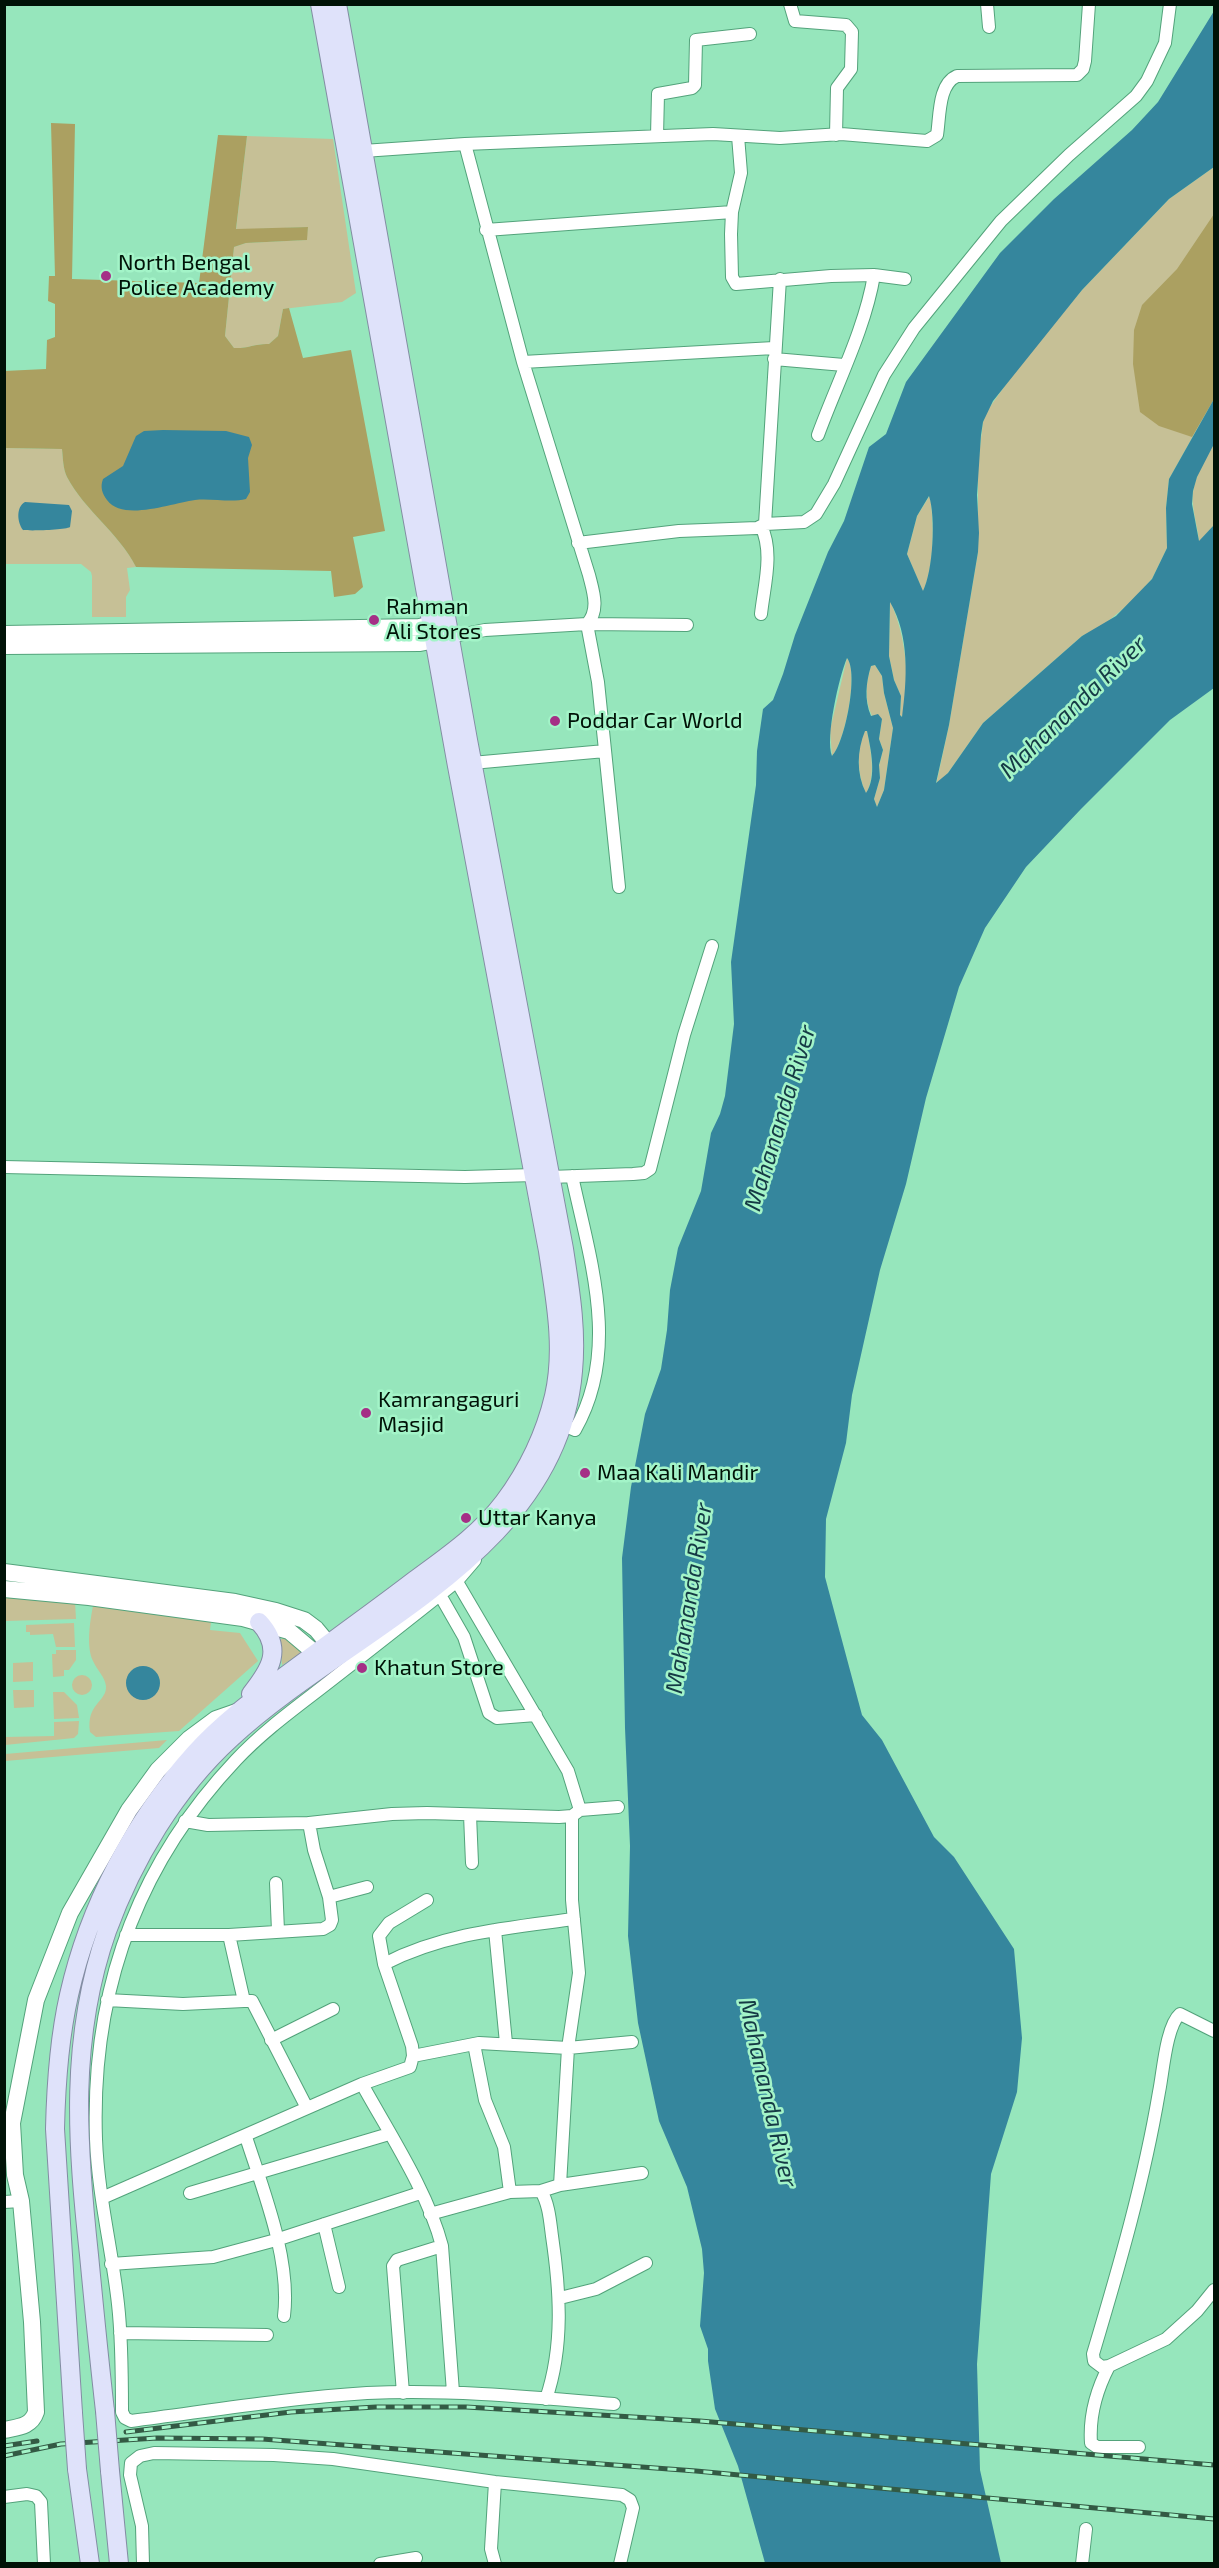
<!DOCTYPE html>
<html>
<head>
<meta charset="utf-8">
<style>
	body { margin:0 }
	#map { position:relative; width:1219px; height:2568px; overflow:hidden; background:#96e6bc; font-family:"Exo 2",sans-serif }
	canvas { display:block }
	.frame { position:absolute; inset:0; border:6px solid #001207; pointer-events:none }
</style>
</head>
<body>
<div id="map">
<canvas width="1219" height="2568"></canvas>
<div class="frame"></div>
</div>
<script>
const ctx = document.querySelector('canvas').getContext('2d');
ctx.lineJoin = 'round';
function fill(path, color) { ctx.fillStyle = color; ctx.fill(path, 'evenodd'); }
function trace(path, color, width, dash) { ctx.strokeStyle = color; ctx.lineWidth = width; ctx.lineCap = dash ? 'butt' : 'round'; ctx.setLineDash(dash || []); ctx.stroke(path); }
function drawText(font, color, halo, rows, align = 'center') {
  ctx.font = font + ' "Exo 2",sans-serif'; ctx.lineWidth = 5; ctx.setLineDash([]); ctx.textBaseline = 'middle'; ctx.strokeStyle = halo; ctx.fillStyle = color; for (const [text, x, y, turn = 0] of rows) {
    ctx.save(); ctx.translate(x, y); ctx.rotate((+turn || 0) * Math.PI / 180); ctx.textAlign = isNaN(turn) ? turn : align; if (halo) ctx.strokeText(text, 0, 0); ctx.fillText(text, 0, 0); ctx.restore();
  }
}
fill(new Path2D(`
	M247,136L333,139L356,293L342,302L283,309L278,336L269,344C257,343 246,349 234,348L225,336L234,247L246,243L306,240L308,227L236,230Z
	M1214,167V399L1169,479L1166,508L1167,548L1152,579L1129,604L1102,626L1082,636L983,723L948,773L936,785L949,725L978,552V464L983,422L987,411L1018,367L1082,290L1169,199Z
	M1214,444V525L1199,542C1198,529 1194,517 1193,505C1190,484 1204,461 1214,444Z
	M4,448L62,449C63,458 63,469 67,477C85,511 119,533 136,567L127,568L130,590L126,597V617H92V576L91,572L81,564H5Z
	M930,495C934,525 935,563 923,592L907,554L917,516Z
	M890,601C905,632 912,684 902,717L900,715L901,696L894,680L889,656Z
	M847,658C859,672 845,743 832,756L830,730Z
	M875,665L882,676L884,693L893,728L884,790L877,807L874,799L880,778L879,766L883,750L879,739L882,719L872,716C864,699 866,683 871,666Z
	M865,730L867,731C871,751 876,776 866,794C857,773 856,752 865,730Z
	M4,1596L75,1602L76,1619L5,1621Z
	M93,1606L211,1622L210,1630L240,1633L258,1661L179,1731L96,1737L90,1732C86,1703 107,1702 106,1686C105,1677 97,1670 93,1661C86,1647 90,1621 93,1606Z
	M74,1623L75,1647H56L53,1634L30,1635V1632H26V1625Z
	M285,1637L300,1647L302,1653L282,1665L280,1640Z
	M56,1650H76V1660L69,1670H64V1676L53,1677L52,1654H56Z
	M33,1662V1681L13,1682V1663Z
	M72 1685a10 10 0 1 1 20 0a10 10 0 1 1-20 0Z
	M13,1690H34V1707L14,1708Z
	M53,1692H64L77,1705L79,1718L54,1719Z
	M79,1721L78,1734L74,1738L5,1745V1737L54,1736V1722Z
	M167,1740L159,1748L5,1761V1754Z`), '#c6c096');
fill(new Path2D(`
	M51,123L75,124L72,279L199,283L218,135L247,136L236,229L308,227L307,240L246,243L234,247L225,336L234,348C246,349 257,343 269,344L278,336L283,309L289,308L303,358L351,350L385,531L353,537L363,587L355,594L334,597L331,571L136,567C119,533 85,511 67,477C63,469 63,458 62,449L5,448L4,371L46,369L47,340L55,337V304L48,301L49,276H55Z
	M1214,214V399L1192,437L1159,426L1140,412L1133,364L1134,330L1142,305L1177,269Z`), '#aba061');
fill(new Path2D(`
	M1214,11V167L1169,199L1082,290L993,401L983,422L981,435L977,495L979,533L978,552L949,725L936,783L948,773L983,723L1082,636L1116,616L1152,579L1167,548L1166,508L1169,479L1214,399V444L1197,477L1193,491L1192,504L1199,541L1214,525V688L1170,720L1081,809L1026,867L985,928L959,987L926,1098L906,1184L880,1270L852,1395L846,1443L826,1519L825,1577L862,1715L882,1740L934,1837L954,1857L1014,1949L1022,2038L1017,2092L991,2174L977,2364L980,2470L1001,2563H765L738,2466L715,2409L708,2361V2349L700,2326L704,2273L702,2249L687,2187L659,2121L638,2023L628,1936L630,1846L625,1728L622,1558L631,1487L645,1414L661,1369L667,1330L670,1290L678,1248L701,1191L711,1133L720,1114L725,1096L734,1024L731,962L756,785L757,751L763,709L773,700L783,674L795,635L828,552L844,521L869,447L886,434L906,382L1000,253L1054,199L1132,130L1158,102ZM929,496C936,517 933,571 923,591L907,554L917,516ZM890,602C910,636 907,680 902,717L900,715L901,696L894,680L889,656ZM847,658C859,673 845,743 832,756C825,738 839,677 847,658ZM875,665L882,676L884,693L893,728L884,790L877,807L874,799L880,778L879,765L883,750L879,739L882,719L878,714L871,716C864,699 866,683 871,666ZM865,731H867C871,750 877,777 866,793C856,773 857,751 865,731Z
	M163,430L226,431L249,437L252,445L248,458L250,492L246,499C231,503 211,498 195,500C172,503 123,522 107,500C102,493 100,487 103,479L123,466L136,436L144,431Z
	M25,502L69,505L72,511L70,527C65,530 30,531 23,530C17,522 16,507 25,502Z
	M126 1683a17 17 0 1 1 34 0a17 17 0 1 1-34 0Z`), '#35869d');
const street = new Path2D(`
	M790,4L795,21L846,25L852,32L851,69L837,88L836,135
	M987,4L989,27
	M657,136L658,94L692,88L695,85L696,40L750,34
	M738,136L741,173L732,212L731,234L732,277L736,284L831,276L874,275L905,279
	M363,151L465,144L713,134L780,138L841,134L927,141L937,135C940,117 938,84 957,76L1077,75L1083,69L1085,61L1089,4
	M486,230L732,212
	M774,359L844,365
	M523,362L774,348
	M818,435C837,383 865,329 874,275
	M765,524L780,279
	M578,543L679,531L757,528L765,524L804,522L816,514L834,484L884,375L914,328L1001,221L1069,155L1136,96L1147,81L1165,43L1170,4
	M761,614C764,586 774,552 761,526
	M449,637L485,630L587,624C600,610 593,591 589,575L523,362L465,144
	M472,763L605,751
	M619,887L598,682L587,624L687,625
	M4,1167L465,1177L534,1175
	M550,1177L633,1174L644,1173L650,1169L684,1035L712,946
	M561,1424L575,1430C621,1350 590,1260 572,1176
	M475,1560L457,1581C416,1614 375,1646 334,1678C301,1704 265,1729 236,1760C135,1867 91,1993 96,2139C98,2195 112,2249 118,2304C122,2339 122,2376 122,2412L125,2418L131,2421C209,2411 288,2398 367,2393C449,2389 532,2397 614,2404
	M453,1575L568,1771L580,1810
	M436,1588L464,1637L489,1713L497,1718L536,1715
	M470,1815L472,1863
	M185,1821L208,1825L309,1823L392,1814L427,1813L559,1817L572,1816L580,1810L618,1807
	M276,1883L278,1931
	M329,1897L367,1887
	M495,1930L506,2043
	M126,1935H229L323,1929L330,1925L332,1920L329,1897L314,1850L309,1823
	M229,1935L244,2001H252L307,2108
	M384,1964C444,1933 508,1928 574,1919
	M107,2000L183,2004L244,2001
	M1214,2031L1180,2014C1166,2026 1163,2073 1159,2092C1144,2181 1119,2267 1093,2354L1094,2361L1102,2367L1109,2366L1166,2339L1197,2311L1214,2290
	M271,2040L333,2009
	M474,2044L485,2100L504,2147L510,2192
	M413,2056L479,2043L568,2048L632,2042
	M362,2084C389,2133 428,2192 442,2246L453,2392
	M246,2137C263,2190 291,2259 284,2316
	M560,2185L568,2048L579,1973L572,1900V1816
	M541,2191C549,2204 550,2221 552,2236C560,2290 564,2346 546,2399
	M190,2193L389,2134
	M102,2198L362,2084L410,2067L413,2056L412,2046L384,1964L379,1936L389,1923L427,1900
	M4,2202L21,2201
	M430,2214L510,2192L541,2191L560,2185L642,2173
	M324,2224L339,2287
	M111,2264L213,2257L276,2240L420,2193
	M560,2298L596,2289L646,2263
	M120,2333L267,2335
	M1109,2366C1096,2391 1089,2415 1091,2443L1097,2447H1139
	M403,2393L393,2266L397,2260L442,2246
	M4,2497L27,2494L36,2496L41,2502L44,2564
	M143,2564L142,2526L130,2475L131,2463L140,2456L154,2453L274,2455L333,2459L495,2482L622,2495L630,2500L633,2508L620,2564
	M380,2564L416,2558
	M495,2564L491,2549L495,2482
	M1082,2564L1086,2529`);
const secondary = new Path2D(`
	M4,634L419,627L444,622
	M4,646L420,643L445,638
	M4,1572L235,1602L276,1611L304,1620L316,1629L336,1653
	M4,1589L89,1597L243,1618L289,1631L315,1653L322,1663
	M4,2430C18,2427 31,2427 36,2412L32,2322L21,2201L15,2175L12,2123L36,2000L70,1913L129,1810L158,1770L189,1739L216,1719L239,1711`);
const primary = new Path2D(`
	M251,1694C270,1670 284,1649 259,1622
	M105,2411C99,2359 94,2307 89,2255C77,2144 69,2039 107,1931C133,1860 175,1789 231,1738C350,1628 558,1554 573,1371C577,1329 570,1289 564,1249L468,740L337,4
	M73,2413L55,2129C56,2084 59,2039 69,1995C89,1906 134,1821 195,1753C221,1724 253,1700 285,1676C328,1644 372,1613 415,1580C446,1557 480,1534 504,1502C527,1471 545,1434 554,1396C565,1348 555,1298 548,1251L457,766L320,4
	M77,2469L90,2564
	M110,2471L119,2564`);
trace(street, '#53a37b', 14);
trace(secondary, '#53a37b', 18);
trace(primary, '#838da3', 20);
trace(street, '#fff', 12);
trace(secondary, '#fff', 16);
trace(primary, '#dfe2fa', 18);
const rail = new Path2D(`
	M126,2432L291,2412L376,2407H466L700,2421L1214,2465
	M4,2446L37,2441
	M4,2456L61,2444L157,2438L262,2439L696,2471L1214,2519`);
trace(rail, '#335a44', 5);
trace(rail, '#a3f4c8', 3, [9]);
const primaryBridge = new Path2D(`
	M105,2411L110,2471
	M73,2413L77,2469`);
trace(primaryBridge, '#838da3', 20, []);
trace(primaryBridge, '#dfe2fa', 18);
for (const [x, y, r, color] of [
	[106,276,6,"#a52f86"],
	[374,620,6,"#a52f86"],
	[555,721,6,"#a52f86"],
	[366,1413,6,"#a52f86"],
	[585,1473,6,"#a52f86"],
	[466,1518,6,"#a52f86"],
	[362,1668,6,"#a52f86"]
]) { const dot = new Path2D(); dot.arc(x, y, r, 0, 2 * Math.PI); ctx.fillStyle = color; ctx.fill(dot); trace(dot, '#a3f4c8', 2); }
drawText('22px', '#001207', '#a3f4c8', [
	["North Bengal",118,263],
	["Police Academy",118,288],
	["Rahman",386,607],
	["Ali Stores",386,632],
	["Poddar Car World",567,721],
	["Kamrangaguri",378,1400],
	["Masjid",378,1425],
	["Maa Kali Mandir",597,1473],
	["Uttar Kanya",478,1518],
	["Khatun Store",374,1668]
], 'left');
drawText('italic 24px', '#153a45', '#a3f4c8', [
	["Mahananda River",1073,707,-44],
	["Mahananda River",780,1118,-73],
	["Mahananda River",689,1598,-81],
	["Mahananda River",768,2093,77]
]);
</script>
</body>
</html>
